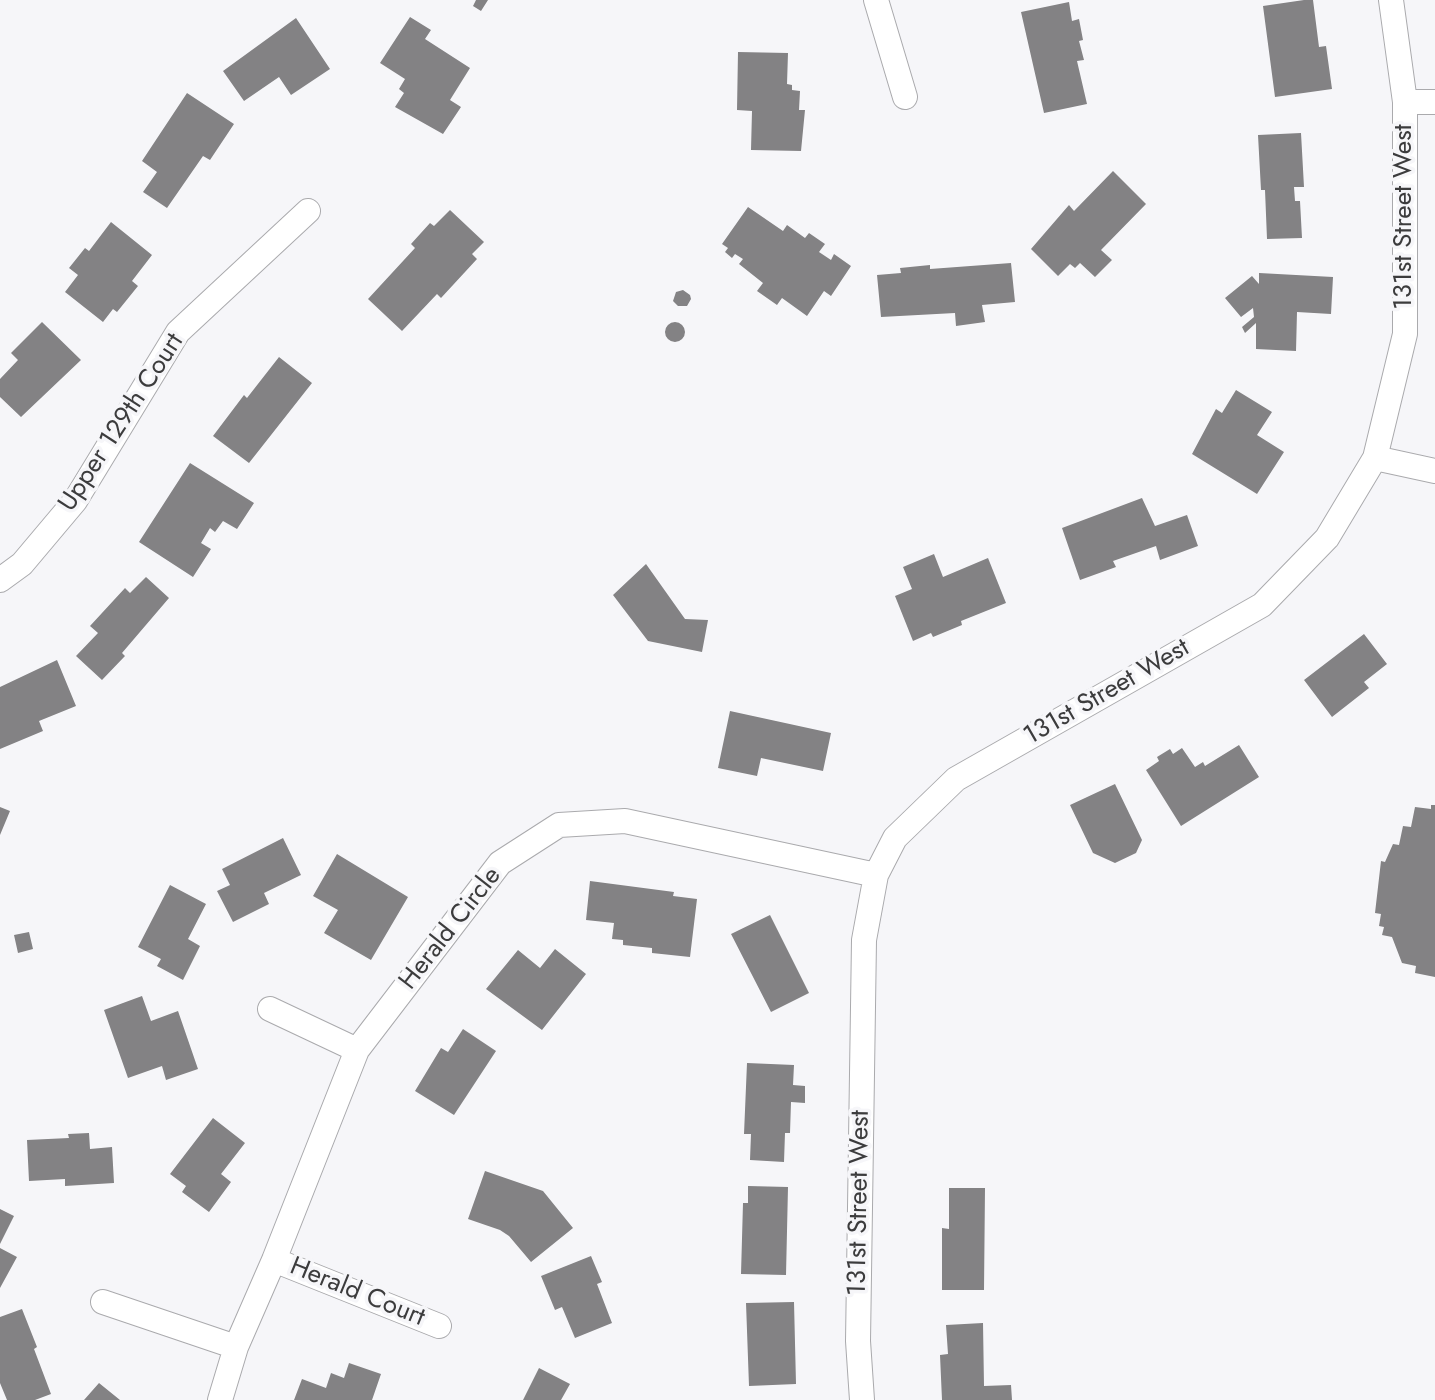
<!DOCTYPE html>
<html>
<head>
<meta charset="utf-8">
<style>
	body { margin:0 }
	canvas { display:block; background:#f6f6f9 }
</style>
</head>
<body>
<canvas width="1435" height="1400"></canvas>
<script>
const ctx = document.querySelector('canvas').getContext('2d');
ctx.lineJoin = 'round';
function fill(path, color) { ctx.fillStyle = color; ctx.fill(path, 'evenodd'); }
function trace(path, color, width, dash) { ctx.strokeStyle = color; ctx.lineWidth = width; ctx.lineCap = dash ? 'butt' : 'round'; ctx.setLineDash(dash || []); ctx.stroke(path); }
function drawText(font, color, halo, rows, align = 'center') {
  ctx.font = font + ' Jost,sans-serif'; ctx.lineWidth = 7; ctx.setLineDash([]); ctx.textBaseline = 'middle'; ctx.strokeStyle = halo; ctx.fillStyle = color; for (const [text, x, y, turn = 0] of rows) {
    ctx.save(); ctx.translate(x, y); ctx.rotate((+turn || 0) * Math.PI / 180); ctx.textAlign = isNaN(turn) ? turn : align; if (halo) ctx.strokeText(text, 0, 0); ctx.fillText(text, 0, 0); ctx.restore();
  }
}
fill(new Path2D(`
	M476,0H488L481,11L473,6Z
	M1304,0H1313L1319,47L1326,46L1332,89L1275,97L1263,6Z
	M1069,2L1072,21L1079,19L1083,40L1079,41L1084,60L1077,61L1087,104L1044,113L1021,12Z
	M410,17L431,30L425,39L470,68L450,100L461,107L443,134L395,107L404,93L399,89L405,79L380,63Z
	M296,18L330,69L291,95L279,77L244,101L223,71Z
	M738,52L788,53L787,84L792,85V90L800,91L799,110H805L801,151L751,150L752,111L737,110Z
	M187,93L234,124L210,160L203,156L167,208L143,192L157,172L142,161Z
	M1301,133L1304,187H1294L1295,201H1300L1302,238L1267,239L1265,190H1261L1258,135Z
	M1113,171L1146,204L1101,250L1112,260L1095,277L1080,263L1075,268L1070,264L1058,276L1031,249L1069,205L1074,211Z
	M748,207L783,231L787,225L805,238L809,233L825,244L819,252L831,260L834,254L851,266L831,296L824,291L807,316L782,298L777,305L757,291L763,283L739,264L743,259L735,254L732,258L725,252L728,248L722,244Z
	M450,210L484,242L472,254L477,259L441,298L437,294L402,331L368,299L415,248L411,244L430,223L434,226Z
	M111,222L152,255L132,281L138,286L117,312L113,309L103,322L65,292L78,275L69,268L85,248L89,251Z
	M1011,263L1015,302L982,305L985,322L956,326L955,313L881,317L877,275L901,273L900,268L930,265V269Z
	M1259,273L1333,277L1331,314L1297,312L1296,351L1256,349V323L1245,333L1242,327L1254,317L1253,308L1241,317L1225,298L1252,276L1259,284Z
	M683,290L690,295L691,299L687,306H678L673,301L676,292Z
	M42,322L81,360L21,417L0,397V379L18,360L11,353Z
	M665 332a10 10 0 1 1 20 0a10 10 0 1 1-20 0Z
	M279,357L312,383L249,463L213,436L244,395L247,398Z
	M1236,390L1272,412L1257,435L1284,452L1257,494L1192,454L1216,409L1222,413Z
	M190,463L254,503L237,529L223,521L215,532L210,528L201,543L211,549L193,577L139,542Z
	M1142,498L1155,526L1187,515L1198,546L1160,560L1156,546L1113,561L1116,567L1080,580L1062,528Z
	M934,554L943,577L988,558L1006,603L961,621L962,625L933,637L931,633L913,641L895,596L912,589L903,567Z
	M646,564L685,619L708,620L702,652L648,641L613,595Z
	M146,577L169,598L122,653L125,656L102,680L76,656L98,633L90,626L125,588L130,593Z
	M1364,634L1387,664L1364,682L1369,688L1332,717L1304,680Z
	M57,660L76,706L39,721L43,731L0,749V687Z
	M730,711L831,733L823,771L761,758L757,776L718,768Z
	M1239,745L1259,777L1181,826L1146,770L1159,761L1157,757L1170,749L1173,754L1182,748L1195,767L1203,762L1205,766Z
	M1115,784L1142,840L1136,853L1115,863L1093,853L1070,805Z
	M1431,805H1435V977L1415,973L1416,966L1402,963L1392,937L1382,935L1384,927L1379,926L1381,914L1375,913L1381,861L1385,862L1393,844L1399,845L1403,826L1411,827L1415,807L1431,809Z
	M0,807L10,811L0,835Z
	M283,838L301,875L264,893L269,904L233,922L217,891L230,885L222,869Z
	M337,854L408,897L371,960L324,933L338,910L313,896Z
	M590,881L674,892L673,896L697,899L690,957L652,953V948L623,945V940L612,939L614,923L586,920Z
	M170,885L206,904L188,939L200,946L183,980L157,966L161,959L138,947Z
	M770,915L809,993L771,1012L731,934Z
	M29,932L33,949L18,953L14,935Z
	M555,949L586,974L542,1030L486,989L518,950L540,968Z
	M142,996L151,1021L178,1011L198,1069L166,1080L162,1066L128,1078L104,1010Z
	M463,1029L496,1051L454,1115L415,1091L441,1048L448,1052Z
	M747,1063L794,1065L793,1085L805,1086V1103L791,1102L790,1133H785L784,1162L750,1160L751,1134H744Z
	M213,1118L245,1143L221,1174L231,1182L209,1212L182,1192L186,1186L170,1174Z
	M89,1133L90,1149L112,1147L114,1183L65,1186V1179L29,1181L27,1140L69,1138L68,1134Z
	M485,1171L543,1191L573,1228L531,1262L509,1236L500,1230L468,1219Z
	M748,1186L788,1187L786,1275L741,1274L743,1203H748Z
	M949,1188H985L984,1290H942V1228L949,1229Z
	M0,1209L14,1216L0,1244Z
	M0,1248L17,1257L0,1288Z
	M591,1256L602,1282L597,1284L612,1323L575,1338L562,1307L555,1310L541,1276Z
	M794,1302L796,1384L749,1386L746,1303Z
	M22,1309L37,1347L34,1349L51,1394L35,1400H7L0,1383V1317Z
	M983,1323L984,1386L1011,1385L1012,1400H942L940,1355L948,1354L946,1325Z
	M349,1363L381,1374L372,1400H294L302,1379L326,1388L331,1373L344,1378Z
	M539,1368L570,1384L561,1400H523Z
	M99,1383L120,1400H84Z`), '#838284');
const street = new Path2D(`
	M876,0L905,97
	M1405,102H1435
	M1375,458L1435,471
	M0,580L22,564L75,501L178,332L308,211
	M270,1009L357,1050
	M274,1260L439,1326
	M103,1302L236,1347
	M220,1400L236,1347L274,1260L357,1050L500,863L559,825L625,821L876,875
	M862,1400L858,1341L864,940L876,875L895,838L956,779L1262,605L1327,538L1375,458L1405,334V102L1391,0`);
trace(street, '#aaaaad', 26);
trace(street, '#fff', 24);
drawText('26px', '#3c3c3d', '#f6f6f9', [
	["131st Street West",1405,217,-90],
	["Upper 129th Court",122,423,-57],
	["131st Street West",1107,693,-30],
	["Herald Circle",451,929,-52],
	["131st Street West",860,1203,-89],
	["Herald Court",357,1293,22]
]);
</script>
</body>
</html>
